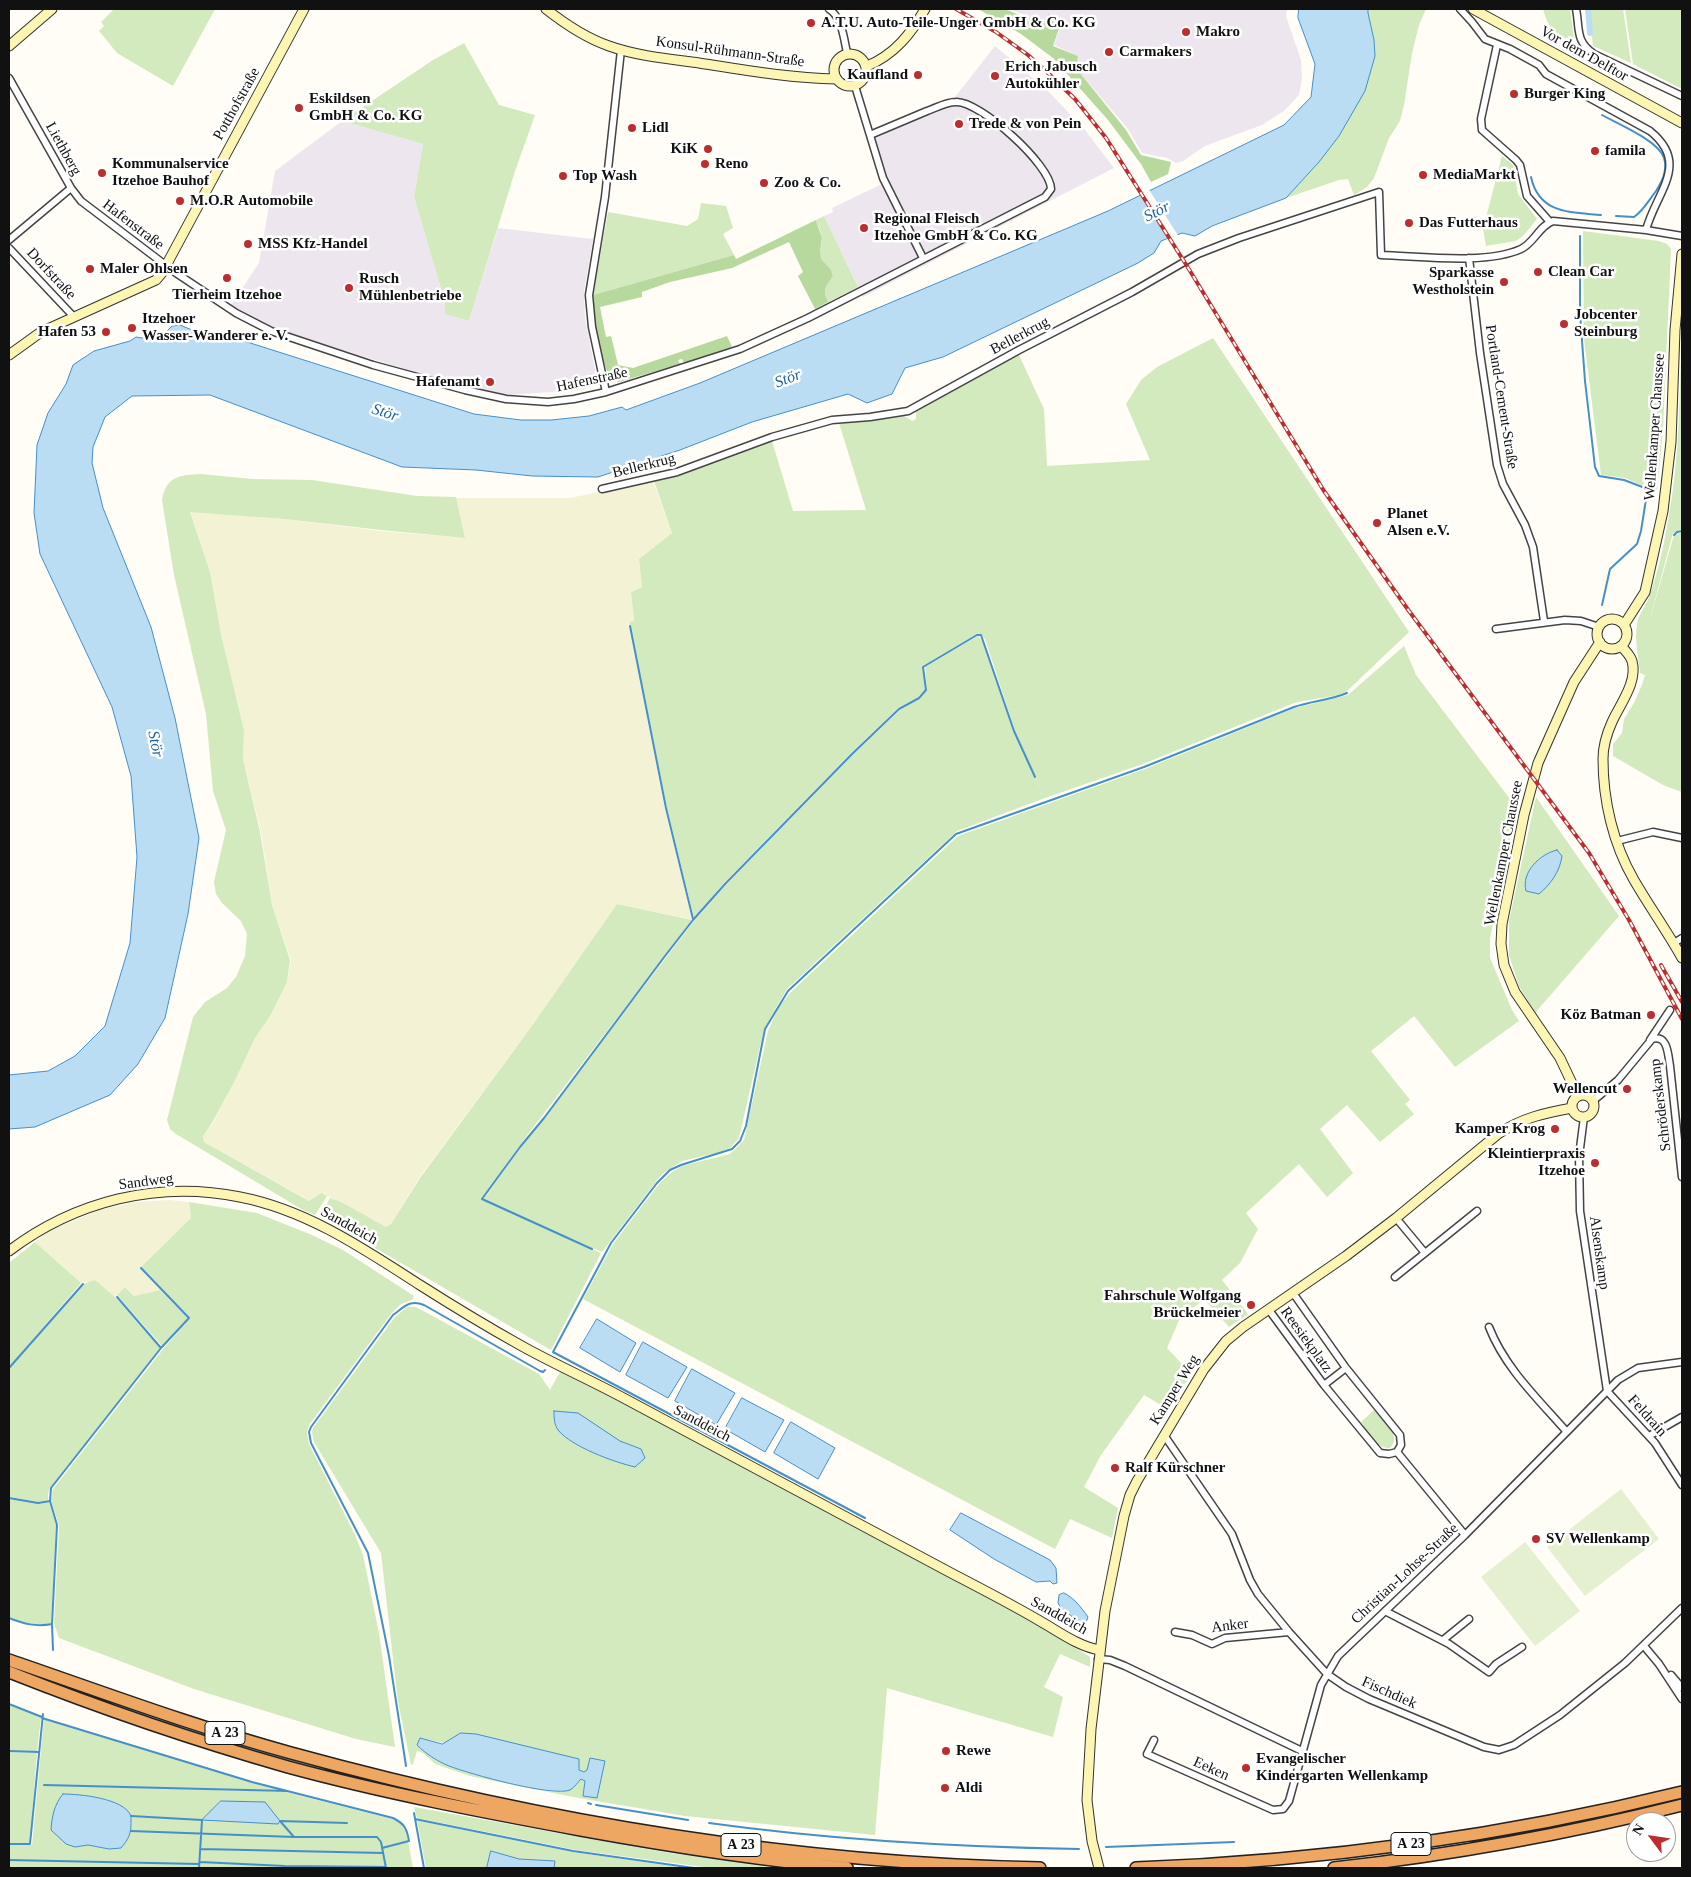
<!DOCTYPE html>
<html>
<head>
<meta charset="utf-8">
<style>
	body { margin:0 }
	#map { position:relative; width:1691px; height:1877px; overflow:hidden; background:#fffdf5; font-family:Georgia,serif }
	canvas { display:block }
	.frame { position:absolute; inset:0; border:10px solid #111; pointer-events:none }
	.north { position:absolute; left:1626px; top:1812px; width:50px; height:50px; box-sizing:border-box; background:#fff; border:1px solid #a0a0a0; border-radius:50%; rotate:301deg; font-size:14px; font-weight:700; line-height:20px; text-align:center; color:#111 }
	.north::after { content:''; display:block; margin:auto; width:18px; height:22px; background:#bc2d30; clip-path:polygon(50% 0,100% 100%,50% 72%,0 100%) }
</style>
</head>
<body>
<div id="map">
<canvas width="1691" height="1877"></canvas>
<div class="frame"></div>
<div class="north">N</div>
</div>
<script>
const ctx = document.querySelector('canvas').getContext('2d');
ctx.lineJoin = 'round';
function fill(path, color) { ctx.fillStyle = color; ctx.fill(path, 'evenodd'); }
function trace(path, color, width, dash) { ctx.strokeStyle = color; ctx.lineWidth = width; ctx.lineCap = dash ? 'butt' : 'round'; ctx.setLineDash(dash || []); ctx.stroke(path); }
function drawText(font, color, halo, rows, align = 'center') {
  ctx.font = font + ' Georgia,serif'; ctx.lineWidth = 5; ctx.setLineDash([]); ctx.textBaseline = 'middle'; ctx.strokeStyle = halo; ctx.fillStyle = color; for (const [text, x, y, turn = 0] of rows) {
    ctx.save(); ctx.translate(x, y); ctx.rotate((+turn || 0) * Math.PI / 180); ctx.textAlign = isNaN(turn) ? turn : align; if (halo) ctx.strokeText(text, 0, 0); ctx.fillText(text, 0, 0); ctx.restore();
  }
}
fill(new Path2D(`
	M1008,9H1287L1286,16L1301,60L1302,79L1299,95L1284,111L1262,125L1205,146L1183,161L1176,163L1167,158L1142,153L1128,129L1076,68L1078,56L1054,45L1063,20L1047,14L1041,30L1030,23L1027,16Z
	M995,46L1047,90L1085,130L1114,168L863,297L824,216L833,212L832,208L882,184L866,134L955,97Z
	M342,121L423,144L414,197L445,302L446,314L469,321L498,228L593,239L584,292L585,317L596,375L594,383L589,387L583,390L505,395L463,386L301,338L272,328L231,305L259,263L275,171Z`), '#eee6ee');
fill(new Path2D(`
	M653,481L672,533L639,559L642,587L631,592L634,621L628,622L665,809L693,920L617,904L529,1030L419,1178L391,1224L386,1227L322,1193L310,1201L204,1142L203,1136L213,1123L255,1038L270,1016L287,982L291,960L272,905L261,832L243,759L244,731L221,634L210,572L190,511L285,519L381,531L465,538L456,498H570Z
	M169,1200L189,1202L191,1218L140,1268L160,1290L134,1296L125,1287L115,1297L95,1281L81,1283L35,1242L49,1231L99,1210L135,1202Z`), '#f4f2d5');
fill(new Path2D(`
	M114,9H215L173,86L117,53L99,31L104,26L101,22Z
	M1369,9H1426L1419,25L1412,53L1404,105L1400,121L1389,138L1374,178L1367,187L1354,195L1348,179L1339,180L1286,198L1319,162L1375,56L1368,13Z
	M1543,9H1570L1574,39L1568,40C1552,31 1548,27 1543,9Z
	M1589,9H1623L1631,63L1593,46Z
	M1625,9H1682V89L1633,64Z
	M464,43L499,105L535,115L515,171L469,321L445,314V302L414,197L423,144L342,121L433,60Z
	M1502,156L1513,165L1518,194L1537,219L1523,236L1516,241L1486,246L1483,229Z
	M701,203L726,206L733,228L723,234L734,255L593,295L608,212L687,226L698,219Z
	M824,216L858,287L828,302C822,287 826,288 833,276C831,268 825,266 821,259C818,253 822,246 822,240C821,232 819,227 816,220Z
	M1583,231L1659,241L1667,244L1671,249L1663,429L1657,492L1625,478L1601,475L1584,339Z
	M1682,335V529L1673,533L1648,626L1674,535L1682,532V792L1663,785L1613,756V744L1622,733L1624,719L1634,703L1642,685L1645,675L1640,673C1639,656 1634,641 1637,624C1638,615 1646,606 1649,597C1658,572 1664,546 1668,520C1680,459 1679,397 1682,335Z
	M1213,338L1409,632L1346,692C1329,699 1311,698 1294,703L1143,764L1045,798L1015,731L985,639L981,635L977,634L923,666L925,690L918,697L898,708L851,753L725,882L694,918L667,808L629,622L634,621L631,592L642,587L639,559L672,533L654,481L772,441L793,511L866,510L839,423L892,416H904L912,421L916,419V410L1018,353L1044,409L1047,466L1150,460L1126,404L1141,380L1157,367Z
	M201,474L252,479L312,480L417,496L456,497L465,538L381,530L285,519L190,512L210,572L221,634L244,731L243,759L260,832L272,905L290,960L287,982L270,1016L255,1038L234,1082L212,1123L203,1136L204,1142L309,1201L322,1193L327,1196L315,1215L303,1210L176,1134L170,1129L167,1120L193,1017L205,1002L227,988L236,977L245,956L247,934L241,921L222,903L216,894L214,882L226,830L213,791L206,714L174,575L162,500C166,476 180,475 201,474Z
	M978,636L982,640L1014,731L1045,798L957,831L787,989L764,1029L739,1138L730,1148L716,1153L682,1161L662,1174L602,1252L486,1201L484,1199L524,1143L694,921L728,883L852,755L900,710L919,699L927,690L925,667Z
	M1404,646L1416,675L1516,807L1490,939V958L1512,1010L1519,1021L1455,1067L1414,1016L1371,1051L1410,1100L1405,1104L1414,1114L1380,1142L1347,1105L1320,1129L1353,1173L1327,1197L1299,1164L1246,1213L1258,1229L1240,1263L1222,1280L1248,1314L1229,1327L1204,1299L1179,1320L1167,1348L1191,1374L1169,1410L1144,1395L1101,1455L1084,1487L1118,1508L1112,1538L1070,1519L1055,1549L583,1299L613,1244L659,1184L672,1172L682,1166L730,1154L744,1140L768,1031L778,1008L790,993L958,836L1145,769L1295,708L1348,695Z
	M1536,797L1619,916L1535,1013L1519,986L1509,955V921Z
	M617,904L692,920L519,1146L482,1199L601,1253L551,1350L320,1216L330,1198L341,1202L386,1227L391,1224L420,1178L529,1030Z
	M189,1202L257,1213L312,1235L343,1250L414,1296L412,1300L401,1304L391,1314L309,1425L307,1433L309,1444L355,1535L363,1555L379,1633L395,1747L356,1739L194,1689L59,1638L54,1623L59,1526L51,1500L53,1489L164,1348L190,1318L141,1267L191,1218Z
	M35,1242L81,1283L9,1367V1263Z
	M95,1280L115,1297L160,1348L50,1488L48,1494V1500L38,1502L9,1497V1369L83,1284Z
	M125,1287L134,1296L160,1290L188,1318L162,1346L117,1295Z
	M407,1307H416L539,1374L550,1390L561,1370C651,1416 739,1465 829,1512C917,1558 1007,1602 1090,1657V1667L1060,1654L1044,1687L1063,1697L1053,1737L887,1688L875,1835L685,1816L573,1797L470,1776L435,1764L423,1753L417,1751L413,1764L411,1765L398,1702L381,1553L314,1442L312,1433L313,1428L395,1317ZM420,1738L584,1772L604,1761L597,1798L583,1795L585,1781L581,1778C575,1787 570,1791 559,1792C543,1793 444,1768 433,1758C428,1753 424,1744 420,1738Z
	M1374,1410C1383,1421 1403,1435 1390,1448C1376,1449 1368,1432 1361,1422Z
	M9,1499L38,1503L49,1502L56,1525L51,1623C35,1626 24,1623 9,1617Z
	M9,1705L41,1717L37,1752L9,1751Z
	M44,1719L284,1791L44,1785L286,1792L392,1819L402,1823L406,1830L413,1868H9V1845H32ZM63,1794L110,1800L109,1849L88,1845L75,1847Z
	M9,1752L37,1753L30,1843H9Z
	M414,1807L657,1851L774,1868H711L576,1850L417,1818Z
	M417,1820L573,1852L686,1868H554V1861L519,1859L491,1851L487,1868H426Z`), '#d3e9be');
fill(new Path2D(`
	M978,9H1005L1027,18L1029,23L1041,30L1048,14L1062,20L1053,46L1078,56L1076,68L1126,130L1141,155L1171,162L1168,174L1151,182L1141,164L1108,120L1053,58L1021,34Z
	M816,220L822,238L820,252L821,259L831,270L833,276C826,288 822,287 828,302L815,309L798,276L803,272L789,242L732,268L670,282L642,292V297L600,307L606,337L611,336L618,365L633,368L727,336L732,347L684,363L682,359L678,360L680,364L619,382L610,379C599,352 594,324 593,295L734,255L736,259Z`), '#b7d99e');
fill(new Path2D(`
	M1621,1489L1659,1539L1585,1596L1547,1547Z
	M1525,1542L1580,1611L1535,1646L1481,1577Z`), '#e4f0d0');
const water = new Path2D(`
	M1299,9H1368V13L1374,40L1375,56L1365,91L1339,136L1319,162L1286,198L1212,226L1195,236L1182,233L1161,241L1154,253L1138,263L943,357L905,368L892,394L867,403L848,394L752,422L680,450L598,477L532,476L476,470L402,467L210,395L132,396L105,417L93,447L92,463L103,508L151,627L175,718L199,838L188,914L165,1018L138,1064L110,1095L35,1127L9,1129V1075L48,1071L75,1056L105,1026L130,943L137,857L131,776L112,707L40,554L34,513L37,445L48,413L66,384L73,365L94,351L130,341L136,337L142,338L166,332L172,326L180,325L192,330L244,341L474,414L521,420H551L589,416L622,407L626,410L700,383L1108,211L1284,125L1311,97L1315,64L1298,18Z
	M1557,850L1562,856C1560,871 1551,884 1539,894L1526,891C1521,872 1540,854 1557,850Z
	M597,1319L636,1343L620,1372L580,1348Z
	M643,1342L687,1367L668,1398L626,1375Z
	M692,1369L735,1393L716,1425L675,1401Z
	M742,1398L784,1420L765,1452L725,1429Z
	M554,1411L578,1413L620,1441L641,1449L645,1458L635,1467C614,1462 572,1447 558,1430C554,1424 554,1418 554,1411Z
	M791,1422L835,1448L818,1479L774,1453Z
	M961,1513L1050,1560L1056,1568L1057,1583L1053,1584L1050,1581L1036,1582L994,1559L950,1530Z
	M1064,1593C1074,1598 1081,1607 1088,1617L1085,1625L1084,1626L1061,1608L1058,1603L1059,1595Z
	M461,1733L476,1734L579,1759V1770L584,1772L587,1770L590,1758L605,1761L597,1798L583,1796L585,1781L581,1779C578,1782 575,1787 570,1790C552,1797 470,1774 449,1766C437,1761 426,1754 417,1745L420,1738L442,1744Z
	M63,1794C79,1794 124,1798 131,1816C131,1816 131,1823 131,1824C131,1834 128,1840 121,1848L109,1849L88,1845L75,1847L66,1844L51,1830C52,1816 54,1805 63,1794Z
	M221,1801L265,1802L280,1821L278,1824L202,1820Z
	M491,1851L519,1859L555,1861L554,1868H487Z`);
fill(water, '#bbddf4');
trace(water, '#4590c9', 1);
fill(new Path2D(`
	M1148,188L1179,237L1169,240L1139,192Z`), '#fffdf5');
trace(new Path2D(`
	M1602,115C1618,124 1659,141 1664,158C1668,170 1662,182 1656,191C1649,200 1643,211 1634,217L1616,216
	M1531,177C1539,214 1570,212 1601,215
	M1580,236V314L1585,381L1595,467L1599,476L1624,480L1645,488L1647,493L1641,531L1637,544L1610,569L1602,605
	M1674,535L1677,532L1682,531
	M630,626L666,808L693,919
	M592,1249L482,1199L520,1147L544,1118L665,956L693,920L726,883L852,754L899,709L919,698L926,690L923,667L977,635H981L1014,731L1035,777
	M141,1268L189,1318L161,1348
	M9,1368L83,1284
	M9,1498L38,1503L50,1501
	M865,1518L553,1352L611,1243L657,1183L670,1170L681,1165L732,1149L740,1141L746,1126L765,1029L788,991L956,834L1144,767L1294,707C1312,701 1330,700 1347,693
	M9,1618C24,1624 36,1627 52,1624
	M53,1650L52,1624L57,1525L50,1501L51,1488L161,1348L117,1297
	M9,1704L42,1717
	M42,1718L252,1782L393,1818C405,1824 407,1829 409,1841L382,1848
	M9,1751L38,1752
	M406,1766L389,1656L368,1553L311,1443L309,1432L311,1427L393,1315C404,1307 410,1299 424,1305L540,1371L543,1372L545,1370
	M44,1785L287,1791
	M588,1803L591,1804
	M596,1805L688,1820
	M414,1813L424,1868
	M131,1816L202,1820L199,1868
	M415,1819L573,1851L694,1868
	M709,1823C832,1840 955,1847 1079,1849
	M131,1831L294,1837H377L381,1842L386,1868
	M294,1837L280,1821L347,1823
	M9,1844H30L43,1714
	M1106,1847L1234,1842
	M201,1849L383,1853
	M9,1860L199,1864
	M200,1862L285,1866L386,1867`), '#4590c9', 2);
trace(new Path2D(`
	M1588,9L1590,33`), '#bbddf4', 6);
const street = new Path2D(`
	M829,9C842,17 844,39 847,53
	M1460,9L1472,22L1485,39L1510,49L1539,65L1546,74L1650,131C1691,164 1656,192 1646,230
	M1576,9C1580,29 1575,41 1594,54L1682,96
	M1497,45L1481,119L1482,130L1516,160L1520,165L1527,196L1550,222
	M9,78L71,188L9,240
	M855,86L883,178L923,258
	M71,188L81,201L176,273L236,313L271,331L373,365L465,390L506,399L548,402L574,399L606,392L740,349L808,318L1045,197L1051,189C1051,165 980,101 956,102C946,102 936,108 927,111C908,119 889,127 870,135
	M9,248L74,317
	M1469,258L1480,353L1497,465L1503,484L1525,525L1533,547L1544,621
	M606,392L592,327L589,295L605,197L621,50
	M602,489L677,472L772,437L832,420L870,417L908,411L1019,350L1132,292L1198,254L1239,238L1379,192L1381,255C1420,256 1486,265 1521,249C1534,243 1539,226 1553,221L1646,230L1682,236
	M1496,629L1565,620L1581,621L1599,627
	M1617,841L1653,832L1682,838
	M1674,943L1682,938
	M1650,1040L1670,1010
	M1593,1101L1618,1080L1652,1039C1668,1034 1668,1055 1670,1066L1682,1177
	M1584,1117L1579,1156L1580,1211L1607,1391
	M1396,1218L1425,1253L1477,1211
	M1395,1277L1425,1253
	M1269,1310L1324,1385L1380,1453L1389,1454L1397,1452L1401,1445L1400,1435L1346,1368L1293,1293
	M1489,1327C1505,1368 1538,1399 1566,1431
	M1324,1385L1346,1368
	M1607,1391L1655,1443L1682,1485
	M1164,1435L1232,1534L1250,1580L1258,1594L1289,1632L1327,1674L1346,1687L1369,1699L1484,1747L1499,1750L1514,1745L1560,1715L1625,1663L1682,1608
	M1649,1436L1682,1417
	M1397,1452L1465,1535
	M1385,1611L1449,1644L1489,1672L1496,1664L1522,1647
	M1175,1632L1192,1635L1212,1644L1225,1638L1289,1632
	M1443,1640L1469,1619
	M1644,1646L1659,1664L1682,1699
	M1098,1659L1110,1660L1125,1666L1302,1751
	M1671,1675L1682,1688
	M1154,1740L1147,1754L1273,1810L1283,1809L1289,1801L1321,1685L1338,1656L1465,1535L1618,1380L1638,1368L1682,1362`);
const secondary = new Path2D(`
	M546,9C565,24 586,38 609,46C637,56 669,59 699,63C744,70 790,78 836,79
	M1473,9L1682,123
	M9,46L52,9
	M834 70a16 16 0 1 1 32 0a16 16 0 1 1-32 0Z
	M867,66C894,55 911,34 925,9
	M9,355L41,332L156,280L162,273L304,9
	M1597 634a15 15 0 1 1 30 0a15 15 0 1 1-30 0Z
	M1624,625L1645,592L1663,511L1671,442L1675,330L1682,254
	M1621,646C1625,650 1630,655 1632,661C1638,682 1620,704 1612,722C1607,733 1603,746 1603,759C1603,800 1613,844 1634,880C1649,906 1667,931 1682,958
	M1572 1106a11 11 0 1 1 22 0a11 11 0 1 1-22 0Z
	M1578,1096L1560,1058L1515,992L1504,965L1501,944L1502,924L1524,815L1538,763L1574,682L1600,642
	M9,1251C75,1201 158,1180 240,1197C307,1210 364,1249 420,1285C453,1306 486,1326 520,1345C552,1363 586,1378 618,1395C730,1454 841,1515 953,1574C982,1589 1011,1604 1040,1621C1058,1631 1079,1647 1100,1650
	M1099,1868L1092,1841L1087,1800L1091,1729L1105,1611L1124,1516L1130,1495L1137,1481L1204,1369L1226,1341L1243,1327L1346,1256L1396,1218L1498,1134C1521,1118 1545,1113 1572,1108`);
const highway = new Path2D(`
	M9,1660C102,1692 196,1727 291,1753C535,1820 788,1863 1040,1868
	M9,1672C100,1708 193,1740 288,1767C384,1793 483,1812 581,1830C669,1846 757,1860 847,1868
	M1136,1868C1320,1861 1504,1836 1682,1792
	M1334,1868C1451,1855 1567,1834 1682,1805`);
trace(street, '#444', 9);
trace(secondary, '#333', 11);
trace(highway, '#222', 14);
trace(street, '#fff', 6);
trace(secondary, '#fcf5b3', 9);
trace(highway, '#eea663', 11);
const rail = new Path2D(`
	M956,9L996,32L1028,55L1048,73L1075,99L1106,138L1187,266L1324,491L1409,611L1589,853L1629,920L1682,1019
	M1661,965L1682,1002`);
trace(rail, '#bc2d30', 4);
trace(rail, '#fff', 2, [5.5]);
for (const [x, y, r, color] of [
	[811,23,5,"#bc2d30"],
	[1186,32,5,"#bc2d30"],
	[1109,52,5,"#bc2d30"],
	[918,75,5,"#bc2d30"],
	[995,76,5,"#bc2d30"],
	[1514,94,5,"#bc2d30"],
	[299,108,5,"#bc2d30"],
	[959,124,5,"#bc2d30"],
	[632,128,5,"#bc2d30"],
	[708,149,5,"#bc2d30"],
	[1595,151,5,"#bc2d30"],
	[705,164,5,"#bc2d30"],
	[102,173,5,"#bc2d30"],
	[1423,175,5,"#bc2d30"],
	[563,176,5,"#bc2d30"],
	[764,183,5,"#bc2d30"],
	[180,201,5,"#bc2d30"],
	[1409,223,5,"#bc2d30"],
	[864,228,5,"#bc2d30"],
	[248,244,5,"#bc2d30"],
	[90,269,5,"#bc2d30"],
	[1538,272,5,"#bc2d30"],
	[227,278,5,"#bc2d30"],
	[1504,282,5,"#bc2d30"],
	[349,288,5,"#bc2d30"],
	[1564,324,5,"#bc2d30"],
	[132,328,5,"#bc2d30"],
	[106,332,5,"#bc2d30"],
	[490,382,5,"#bc2d30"],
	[1377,523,5,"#bc2d30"],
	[1651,1015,5,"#bc2d30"],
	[1627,1089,5,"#bc2d30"],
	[1555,1129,5,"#bc2d30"],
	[1595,1163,5,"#bc2d30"],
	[1251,1305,5,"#bc2d30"],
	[1115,1468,5,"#bc2d30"],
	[1536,1539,5,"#bc2d30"],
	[946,1751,5,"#bc2d30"],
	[1246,1768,5,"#bc2d30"],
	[945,1788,5,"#bc2d30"]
]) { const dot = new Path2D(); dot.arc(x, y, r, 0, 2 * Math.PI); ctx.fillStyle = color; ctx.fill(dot); trace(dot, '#fff', 2); }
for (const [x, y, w] of [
	[225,1733,40],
	[1411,1844,40],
	[741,1845,40]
]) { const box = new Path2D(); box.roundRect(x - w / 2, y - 11.5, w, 23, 4); ctx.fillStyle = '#fff'; ctx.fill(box); trace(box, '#111', 1); }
drawText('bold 14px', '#111', null, [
	["A 23",225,1733],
	["A 23",1411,1844],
	["A 23",741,1845]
]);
drawText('bold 15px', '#111', '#fff', [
	["A.T.U. Auto-Teile-Unger GmbH & Co. KG",821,23],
	["Makro",1196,32],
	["Carmakers",1119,52],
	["Erich Jabusch",1005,67],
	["Autokühler",1005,84],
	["Kaufland",908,75,"right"],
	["Burger King",1524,94],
	["Eskildsen",309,99],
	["GmbH & Co. KG",309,116],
	["Trede & von Pein",969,124],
	["Lidl",642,128],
	["KiK",698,149,"right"],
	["famila",1605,151],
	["Kommunalservice",112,164],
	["Itzehoe Bauhof",112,181],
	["Reno",715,164],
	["MediaMarkt",1433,175],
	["Top Wash",573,176],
	["Zoo & Co.",774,183],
	["M.O.R Automobile",190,201],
	["Regional Fleisch",874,219],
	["Itzehoe GmbH & Co. KG",874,236],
	["Das Futterhaus",1419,223],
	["MSS Kfz-Handel",258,244],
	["Maler Ohlsen",100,269],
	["Clean Car",1548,272],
	["Sparkasse",1494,273,"right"],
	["Westholstein",1494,290,"right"],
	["Rusch",359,279],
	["Mühlenbetriebe",359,296],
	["Tierheim Itzehoe",227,295,"center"],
	["Jobcenter",1574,315],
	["Steinburg",1574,332],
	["Itzehoer",142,319],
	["Wasser-Wanderer e. V.",142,336],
	["Hafen 53",96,332,"right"],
	["Hafenamt",480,382,"right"],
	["Planet",1387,514],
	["Alsen e.V.",1387,531],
	["Köz Batman",1641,1015,"right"],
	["Wellencut",1617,1089,"right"],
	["Kamper Krog",1545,1129,"right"],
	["Kleintierpraxis",1585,1154,"right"],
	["Itzehoe",1585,1171,"right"],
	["Fahrschule Wolfgang",1241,1296,"right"],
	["Brückelmeier",1241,1313,"right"],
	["Ralf Kürschner",1125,1468],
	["SV Wellenkamp",1546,1539],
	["Rewe",956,1751],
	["Evangelischer",1256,1759],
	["Kindergarten Wellenkamp",1256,1776],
	["Aldi",955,1788]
], 'left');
drawText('15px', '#111', '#fff', [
	["Konsul-Rühmann-Straße",730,52,8],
	["Vor dem Delftor",1584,54,29],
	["Potthofstraße",237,104,-61],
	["Liethberg",63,149,61],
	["Hafenstraße",133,225,37],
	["Dorfstraße",51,274,47],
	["Bellerkrug",1020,336,-28],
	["Hafenstraße",592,380,-12],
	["Portland-Cement-Straße",1501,397,81],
	["Wellenkamper Chaussee",1655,427,-86],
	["Bellerkrug",644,466,-14],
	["Wellenkamper Chaussee",1504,853,-79],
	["Schröderskamp",1661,1105,-97],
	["Sandweg",146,1182,-7],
	["Sanddeich",349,1226,29],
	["Alsenskamp",1599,1253,82],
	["Reesiekplatz",1306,1340,54],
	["Kamper Weg",1175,1390,-58],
	["Feldrain",1647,1416,48],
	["Sanddeich",702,1424,28],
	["Christian-Lohse-Straße",1405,1574,-43],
	["Sanddeich",1059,1616,29],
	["Anker",1230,1626,-7],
	["Fischdiek",1389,1693,24],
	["Eeken",1211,1769,24]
]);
drawText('italic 16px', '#1d639f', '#fff', [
	["Stör",1157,212,-27],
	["Stör",788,379,-21],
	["Stör",385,413,18],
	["Stör",155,744,79]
]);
</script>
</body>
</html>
